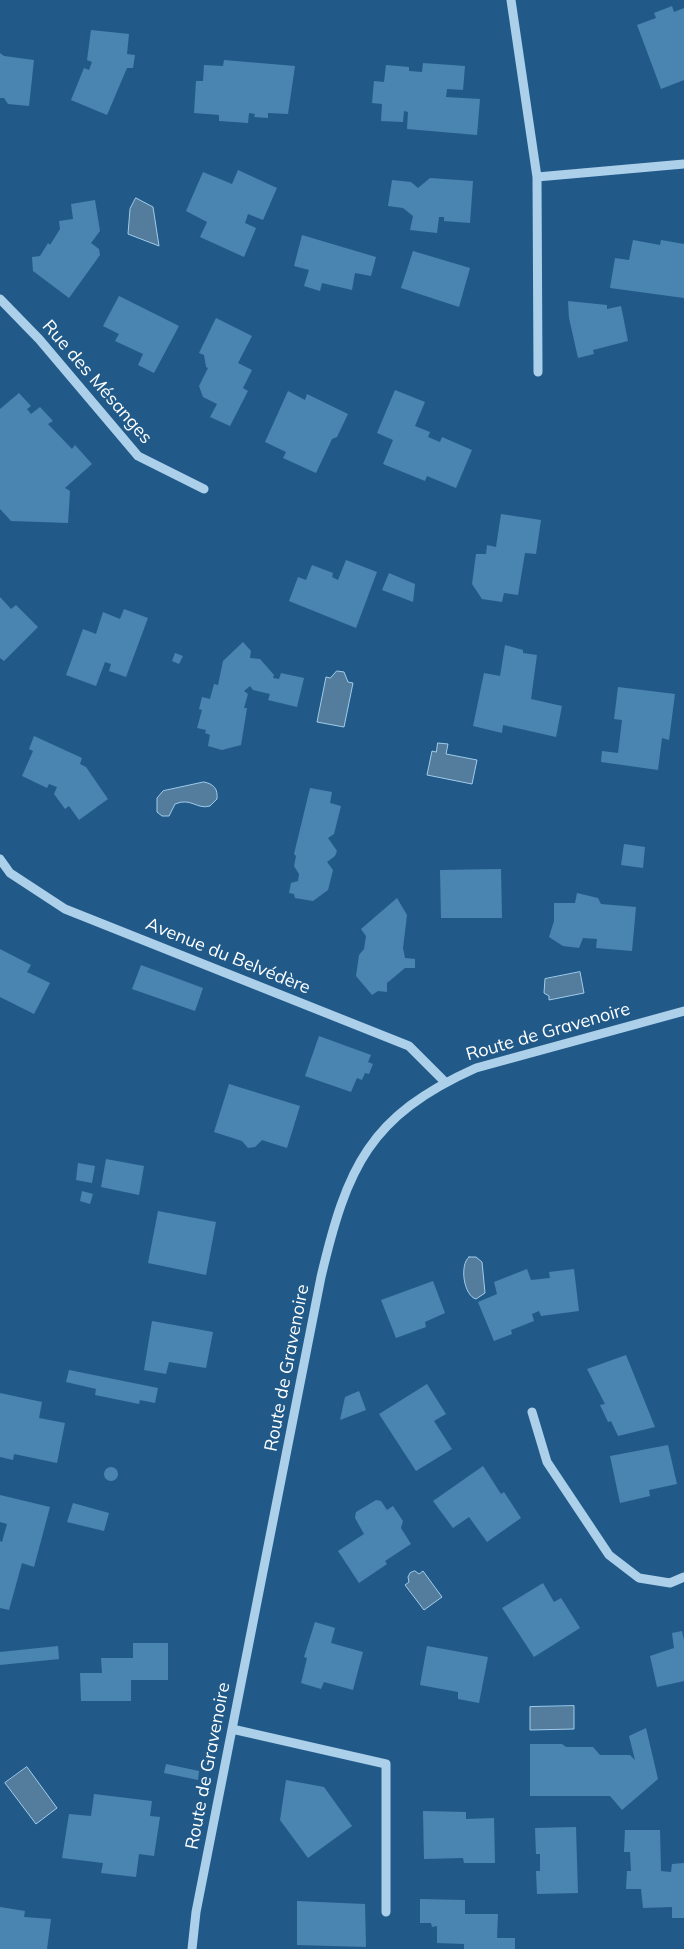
<!DOCTYPE html>
<html>
<head>
<meta charset="utf-8">
<style>
	body { margin:0 }
	canvas { display:block; background:#215a89 }
</style>
</head>
<body>
<canvas width="684" height="1949"></canvas>
<script>
const ctx = document.querySelector('canvas').getContext('2d');
ctx.lineJoin = 'round';
function fill(path, color) { ctx.fillStyle = color; ctx.fill(path, 'evenodd'); }
function trace(path, color, width, dash) { ctx.strokeStyle = color; ctx.lineWidth = width; ctx.lineCap = dash ? 'butt' : 'round'; ctx.setLineDash(dash || []); ctx.stroke(path); }
function drawText(font, color, halo, rows, align = 'center') {
  ctx.font = font + ' Mulish,sans-serif'; ctx.lineWidth = 4.5; ctx.setLineDash([]); ctx.textBaseline = 'middle'; ctx.strokeStyle = halo; ctx.fillStyle = color; for (const [text, x, y, turn = 0] of rows) {
    ctx.save(); ctx.translate(x, y); ctx.rotate((+turn || 0) * Math.PI / 180); ctx.textAlign = isNaN(turn) ? turn : align; if (halo) ctx.strokeText(text, 0, 0); ctx.fillText(text, 0, 0); ctx.restore();
  }
}
const water = new Path2D(`
	M136,198L153,207L159,246L128,234L130,209Z
	M337,671L344,672L348,682L353,683L344,727L317,722L326,677L330,678Z
	M438,743L448,744L446,754L477,760L472,784L427,775L432,751L436,752Z
	M204,782C214,784 218,789 217,799L210,806C197,810 191,797 175,804L169,816H162L157,812V798L163,791Z
	M580,972L584,993L549,1000V996L544,993L545,979Z
	M469,1257H476L482,1262L485,1293L476,1299C464,1296 459,1265 469,1257Z
	M415,1571L419,1574L423,1571L442,1597L424,1610L405,1585L409,1582L408,1577L410,1573Z
	M574,1706V1729L530,1730V1707Z
	M27,1767L57,1808L36,1824L5,1783Z`);
fill(water, '#547c9c');
trace(water, '#a0cceb', 1);
fill(new Path2D(`
	M672,6L674,12L684,8V80L661,89L637,25L656,18L654,13Z
	M91,30L129,34L127,54L135,55L133,68H127L107,115L71,100L84,68L89,70L92,62L87,60Z
	M0,53L4,56L34,60L29,106L8,104L4,98H0Z
	M224,60L295,66L288,114L268,113V118L254,117L255,114L249,113L248,123L219,121V115L194,113L196,81H203L204,65L223,66Z
	M423,63L465,66L463,90L447,89L446,97L480,99L477,135L407,129L408,112L404,111L403,122L381,121L382,104L372,103L374,81L384,82L386,65L409,67V71L422,72Z
	M238,170L277,188L263,220L248,214L245,223L256,228L244,257L200,237L207,222L186,211L203,172L232,184Z
	M430,178L473,181L470,223L444,221V217H439L437,233L410,230L413,216L403,208L388,206L392,180L411,182L418,188Z
	M95,200L100,231L91,243L99,249L100,255L69,298L33,271L32,257L40,256L48,243L50,245L60,229L59,221L73,219L71,204Z
	M302,235L376,257L371,276L355,273L352,290L322,283L320,291L304,286L309,270L294,266Z
	M633,240L660,245L661,240L684,244V298L610,288L615,258L629,260Z
	M413,251L470,268L459,307L401,288Z
	M119,296L179,326L154,373L138,365L143,354L115,341L119,334L103,326Z
	M568,301L607,305V309L621,306L628,341L593,350L594,354L578,358L569,318Z
	M216,318L252,336L238,363L252,370L243,388L248,391L230,426L210,417L217,404L203,397L199,386L208,368L206,367L204,355L199,353Z
	M395,390L425,402L415,426L430,432L428,437L440,442L442,437L472,450L456,488L427,476L425,481L383,464L393,440L377,433Z
	M288,391L305,400L307,394L348,414L337,437L332,439L316,473L283,458L286,452L265,442Z
	M19,393L31,406L27,409L31,414L40,407L53,421L48,424L72,449L75,445L92,464L65,488L70,491L68,523L11,521L0,509V409Z
	M501,514L541,520L536,554L525,553L518,595L504,593L502,602L482,599L472,584L476,554H486L487,545L496,547Z
	M346,560L377,572L356,628L289,601L298,577L306,580L312,565L333,573L332,577L338,580Z
	M389,573L415,584L413,602L382,590Z
	M0,597L11,609L16,605L38,627L4,661L0,658Z
	M124,609L148,618L126,677L109,671L111,664L105,662L96,686L66,675L83,629L96,634L103,612L120,619Z
	M243,642L251,651L250,658L260,659L274,675L273,678L279,679L281,673L304,678L297,707L268,700L270,694L253,690L250,686L244,691L248,694L244,708H247L241,745L222,750L208,746L210,735L205,733L206,730L197,728L202,710L199,709L202,697L210,699L214,684L218,685L223,661Z
	M505,645L523,650V653L537,655L531,699L562,706L556,737L503,725L502,733L473,726L484,673L500,676Z
	M175,653L183,656L179,664L172,661Z
	M618,687L675,694L669,740L662,738L658,770L601,762L602,751L618,753L622,720L614,719Z
	M34,736L82,758L80,764L86,767L108,799L79,820L69,806L65,809L54,794L57,787L49,784L47,788L22,776L33,751L29,749Z
	M310,788L332,792L330,803L341,806L334,834L328,838L337,851L335,856L327,862L333,870L328,890L313,901L295,898L294,894L289,893L291,883L298,881L299,874L294,866L296,856L294,854Z
	M624,844L645,847L643,868L621,865Z
	M501,869L502,918H441L440,870Z
	M577,893L598,898L601,904L636,907L632,951L596,948L597,939L583,938L579,948L563,946L549,937L554,921V903H575Z
	M397,898L407,915L403,948L405,958L415,959V968H405L387,983V992L378,991L372,995L356,976L359,955L364,949L366,936L361,929Z
	M0,949L31,965L27,972L50,983L34,1014L0,997Z
	M141,965L203,988L195,1011L132,989Z
	M319,1036L371,1055L368,1062L373,1064L369,1074L365,1073L362,1080L357,1078L351,1092L305,1076Z
	M229,1084L300,1106L287,1148L262,1140L255,1147L248,1148L242,1141L214,1132Z
	M106,1159L144,1166L139,1195L101,1187Z
	M78,1163L95,1166L92,1183L76,1180Z
	M82,1191L93,1194L90,1204L80,1201Z
	M158,1211L216,1222L206,1275L148,1263Z
	M527,1269L531,1280L550,1278L549,1272L574,1269L579,1311L541,1316L539,1311L532,1314L534,1321L511,1330L512,1334L494,1341L478,1302L497,1294L494,1282Z
	M433,1281L445,1313L425,1322L426,1327L396,1338L381,1300Z
	M152,1321L213,1332L206,1368L169,1362L166,1374L144,1370Z
	M626,1355L655,1427L618,1436L611,1421L608,1422L600,1405L605,1404L587,1369Z
	M69,1370L158,1388L155,1403L140,1400L139,1404L95,1395L96,1389L66,1382Z
	M427,1384L446,1414L434,1421L452,1449L416,1471L379,1414Z
	M359,1391L366,1410L340,1420L345,1397Z
	M0,1393L42,1402L39,1418L65,1423L57,1463L14,1454L13,1460L0,1457Z
	M668,1445L677,1484L649,1490L650,1496L620,1503L610,1456Z
	M483,1466L501,1494L504,1492L521,1518L487,1542L469,1517L453,1528L433,1501Z
	M104 1474a7 7 0 1 1 14 0a7 7 0 1 1-14 0Z
	M0,1495L50,1507L34,1567L22,1563L9,1610L0,1608V1541L2,1542L7,1524L0,1522Z
	M376,1500L381,1501L387,1510L393,1506L403,1521L401,1528L411,1544L385,1561L387,1564L359,1583L338,1551L364,1534L355,1518L356,1512Z
	M73,1503L109,1513L104,1531L67,1522Z
	M543,1583L554,1602L561,1598L580,1628L534,1657L502,1608Z
	M315,1622L335,1628L331,1643L363,1652L353,1690L324,1682L321,1689L301,1683L307,1658L304,1657Z
	M682,1631L684,1640V1681L657,1687L650,1656L674,1648L672,1633Z
	M133,1643H168V1680H131V1701H81L80,1673H102L101,1658H133Z
	M58,1646L59,1659L0,1665V1652Z
	M427,1646L488,1657L479,1703L458,1699V1692L420,1685Z
	M646,1728L658,1779L622,1810L610,1796H530V1744H562L566,1747H593L600,1755H630L635,1760L629,1736Z
	M166,1764L199,1771L198,1780L164,1773Z
	M286,1780L324,1787L352,1826L308,1858L280,1820Z
	M94,1794L152,1801L150,1816L160,1817L154,1856L139,1854L136,1877L101,1873L103,1863L62,1858L69,1814L91,1816Z
	M423,1811L466,1812V1819L494,1818L495,1863H464L463,1858L424,1859Z
	M576,1827L578,1893L537,1894L536,1871H540V1854H536L535,1828Z
	M625,1830H660L661,1871L671,1872L672,1864L684,1863V1918H672V1907L643,1908L641,1889H626L627,1871H631L630,1852H624Z
	M420,1899L465,1900V1914H498L497,1938H515V1949H464V1944L437,1943V1926L432,1927L431,1923H420Z
	M297,1901L365,1904L366,1947L297,1945Z
	M0,1907L25,1911L24,1917L51,1919L47,1949H0Z`), '#4a84b1');
trace(new Path2D(`
	M511,0L537,177L538,372
	M537,177L684,164
	M0,299L39,339L138,456L204,489
	M0,859L10,873L65,909L409,1046L445,1082
	M532,1412L547,1462L609,1555L639,1578L670,1583L684,1577
	M232,1729L386,1764V1912
	M192,1949L196,1912L321,1277C347,1167 369,1116 476,1068L684,1011`), '#add0ea', 9);
drawText('18px', '#fff', '#215a89', [
	["Rue des Mésanges",97,382,49],
	["Avenue du Belvédère",228,956,22],
	["Route de Gravenoire",548,1032,-16],
	["Route de Gravenoire",287,1368,-79],
	["Route de Gravenoire",208,1766,-79]
]);
</script>
</body>
</html>
